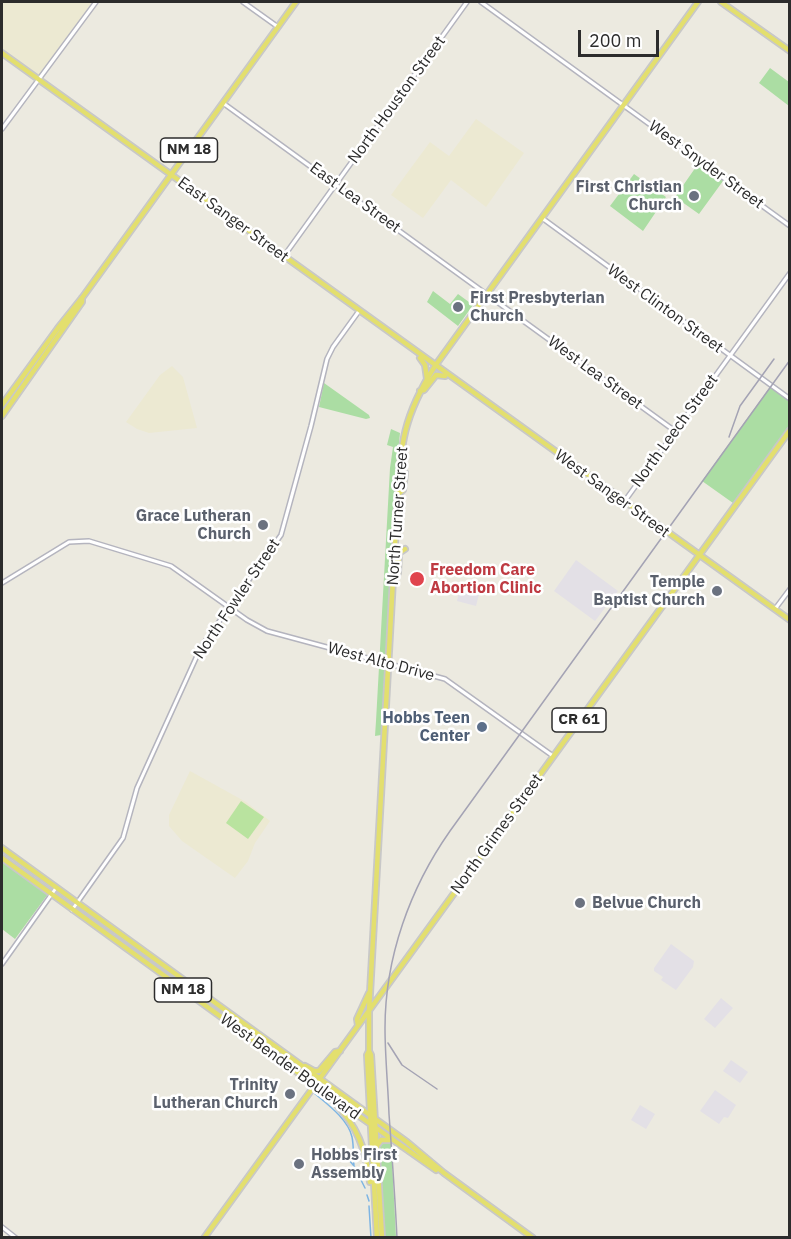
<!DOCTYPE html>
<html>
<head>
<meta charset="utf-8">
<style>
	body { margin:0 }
	#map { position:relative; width:791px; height:1239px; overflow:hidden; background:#eceae0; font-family:"IBM Plex Sans",sans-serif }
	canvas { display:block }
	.frame { position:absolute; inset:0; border:3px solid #2c2c2c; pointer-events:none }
	.scale { position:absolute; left:578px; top:30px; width:81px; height:27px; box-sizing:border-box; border:3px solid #2c2c2c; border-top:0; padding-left:8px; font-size:18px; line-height:21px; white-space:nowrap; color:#2c2c2c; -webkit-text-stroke:4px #fff; paint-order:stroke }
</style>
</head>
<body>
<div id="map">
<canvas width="791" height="1239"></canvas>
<div class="frame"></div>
<div class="scale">200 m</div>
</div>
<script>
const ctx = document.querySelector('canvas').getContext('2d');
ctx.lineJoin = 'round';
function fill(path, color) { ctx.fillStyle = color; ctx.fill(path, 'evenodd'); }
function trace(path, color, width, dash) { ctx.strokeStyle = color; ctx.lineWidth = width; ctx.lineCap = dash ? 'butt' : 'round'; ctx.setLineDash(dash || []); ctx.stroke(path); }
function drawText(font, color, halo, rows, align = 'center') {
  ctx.font = font + ' "IBM Plex Sans",sans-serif'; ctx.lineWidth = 5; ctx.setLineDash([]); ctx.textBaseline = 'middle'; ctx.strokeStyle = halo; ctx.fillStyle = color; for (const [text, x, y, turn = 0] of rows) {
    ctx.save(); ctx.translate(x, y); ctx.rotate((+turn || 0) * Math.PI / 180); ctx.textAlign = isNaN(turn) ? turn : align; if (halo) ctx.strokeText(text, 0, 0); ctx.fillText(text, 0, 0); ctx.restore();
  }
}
fill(new Path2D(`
	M576,560L618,591L595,621L554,591Z
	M461,585L480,590L476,606L457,601Z
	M671,944L694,961L693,967L676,990L661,980L663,977L654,971V968Z
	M721,998L733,1008L715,1028L704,1019Z
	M731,1060L748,1072L740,1083L723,1071Z
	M715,1090L736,1105L728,1118L724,1117L719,1124L700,1111Z
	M640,1105L655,1114L646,1129L631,1120Z`), '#e3e0e6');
fill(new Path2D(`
	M2,2H96L39,80L2,53Z
	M476,119L524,153L486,207L451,180L423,218L391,195L430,142L449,156Z
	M172,366L183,377L197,428L149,433L137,429L126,422L160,375Z
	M190,771L246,802L270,821L255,843L248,861L235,878L182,841L169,826V815Z`), '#ece9d2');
fill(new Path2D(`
	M770,68L789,82V106L759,83Z
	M698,164L723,181L699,214L675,197Z
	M634,174L666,197L643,231L610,206Z
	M433,291L450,304L458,294L473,305L458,326L427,302Z
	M324,383L369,415L370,418L366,419L319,407Z
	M770,387L789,401V426L733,503L702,481Z
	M391,429L400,433L396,471L381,735L375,736L376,721L390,468L393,447L387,445Z
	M2,861L48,894L15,939L2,929Z
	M390,1141L391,1142L396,1237H384L379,1150L381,1142Z`), '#abdda3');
fill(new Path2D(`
	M241,801L264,817L248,839L226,823Z`), '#b9e39f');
trace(new Path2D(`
	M314,1093C327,1104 348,1119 352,1137C354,1146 353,1156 354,1166
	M340,1149L354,1166L365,1188
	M367,1195L369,1201
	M369,1206L371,1238`), '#7eb5e3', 1.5);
const minor = new Path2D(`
	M243,2L278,27
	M481,2L790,226
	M223,103L675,431
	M2,129L96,2
	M542,218L790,399
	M284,256L467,2
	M624,502L790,273
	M2,583L69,542L89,541L171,566L247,620L267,631L445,679L553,756
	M775,609L790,589
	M72,910L123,838L137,788L201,647L281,535L311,426L327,359L333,347L359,311
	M2,964L56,888
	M2,1227L16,1238`);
const major = new Path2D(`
	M721,2L790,51
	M2,53L790,620
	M420,358L425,365L427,379
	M420,391L424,390L436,375L445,376
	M2,405L58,328L82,298L296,2
	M2,416L82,302V298
	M398,494L403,490L405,473
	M394,579L398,573L399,553L405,549
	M2,848L407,1142L444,1173L533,1238
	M2,858L315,1085L436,1170
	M358,1025L357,1019L369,993
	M369,1051L367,1055L377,1238
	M305,1066L314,1071H319L335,1052L340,1051
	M334,1102C357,1125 366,1150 370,1182
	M376,1147L381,1140H390
	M204,1238L790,430
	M382,1238L371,1055L369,1051V1011L397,507C401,446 401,420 435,366L698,2`);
trace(minor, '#b4b4be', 6);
trace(major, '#c8c8c8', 8);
trace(minor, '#fff', 3);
trace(major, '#e3df6e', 4.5);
trace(new Path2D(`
	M729,437L740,406L774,359
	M388,1043L402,1065L437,1089
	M397,1238C395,1196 392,1155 389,1114C388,1086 385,1056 385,1028C385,957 410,888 450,831L790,360`), '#a4a3b4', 1.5);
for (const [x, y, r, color] of [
	[694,196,6,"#6b7280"],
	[458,307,6,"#6b7280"],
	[263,525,6,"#6b7280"],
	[417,579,8,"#e0444e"],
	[717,591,6,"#6b7280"],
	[482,727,6,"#5c6f8a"],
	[580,903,6,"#6b7280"],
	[290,1094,6,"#6b7280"],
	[299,1164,6,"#6b7280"]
]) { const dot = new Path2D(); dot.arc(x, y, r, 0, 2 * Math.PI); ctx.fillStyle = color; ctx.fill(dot); trace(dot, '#fff', 2); }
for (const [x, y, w] of [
	[189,150,57],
	[579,720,54],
	[183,990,57]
]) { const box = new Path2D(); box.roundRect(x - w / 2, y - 12, w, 24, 4.5); ctx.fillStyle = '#fff'; ctx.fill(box); trace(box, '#2c2c2c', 1.5); }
drawText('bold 15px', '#2c2c2c', null, [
	["NM 18",189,150],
	["CR 61",579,720],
	["NM 18",183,990]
]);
drawText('16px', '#2c2c2c', '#fff', [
	["North Houston Street",397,100,-54],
	["West Snyder Street",706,165,36],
	["East Lea Street",355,198,36],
	["East Sanger Street",233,220,36],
	["West Clinton Street",665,309,36],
	["West Lea Street",595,373,36],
	["North Leech Street",675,431,-54],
	["West Sanger Street",612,494,36],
	["North Turner Street",398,516,-86],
	["North Fowler Street",237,599,-56],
	["West Alto Drive",381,662,15],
	["North Grimes Street",497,834,-54],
	["West Bender Boulevard",290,1067,36]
]);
drawText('bold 16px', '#5b616d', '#fff', [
	["First Christian",682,187],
	["Church",682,205],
	["First Presbyterian",470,298,"left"],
	["Church",470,316,"left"],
	["Grace Lutheran",251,516],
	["Church",251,534],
	["Temple",705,582],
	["Baptist Church",705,600],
	["Belvue Church",592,903,"left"],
	["Trinity",278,1085],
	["Lutheran Church",278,1103],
	["Hobbs First",311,1155,"left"],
	["Assembly",311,1173,"left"]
], 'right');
drawText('bold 16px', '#be3a42', '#fff', [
	["Freedom Care",430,570],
	["Abortion Clinic",430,588]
], 'left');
drawText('bold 16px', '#4e5e75', '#fff', [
	["Hobbs Teen",470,718],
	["Center",470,736]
], 'right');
</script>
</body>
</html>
